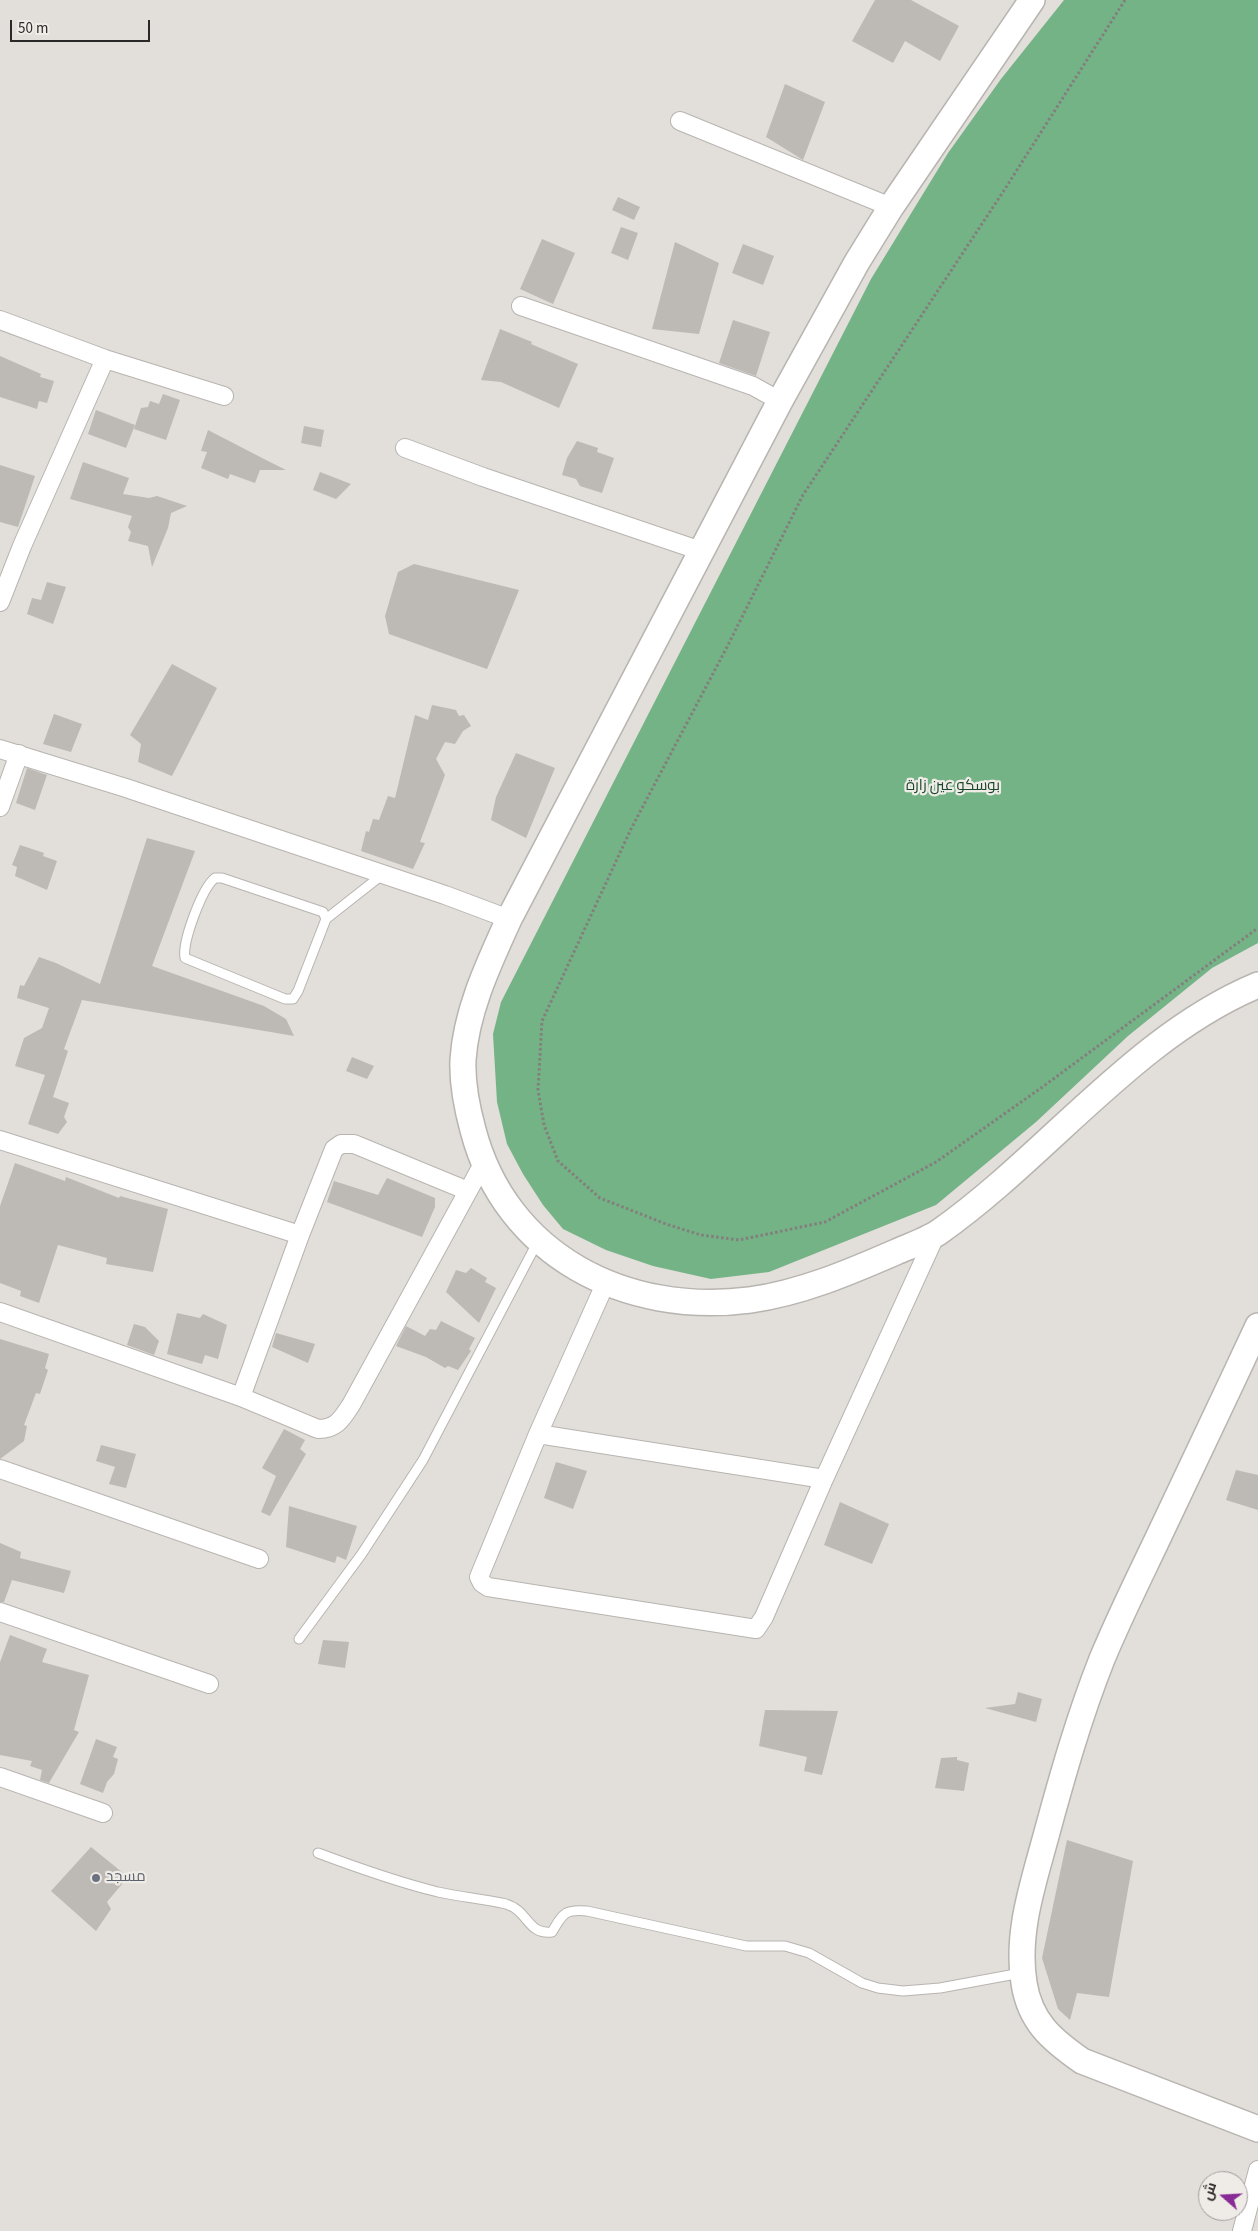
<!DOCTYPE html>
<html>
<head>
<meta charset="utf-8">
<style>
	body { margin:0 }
	#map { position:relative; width:1258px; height:2231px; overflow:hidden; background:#e2deda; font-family:"Source Sans 3",Cairo,sans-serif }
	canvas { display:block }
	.north { position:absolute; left:1198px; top:2171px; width:50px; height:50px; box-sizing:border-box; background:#efebe7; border:1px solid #a19d9b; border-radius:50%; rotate:289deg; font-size:14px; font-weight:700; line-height:20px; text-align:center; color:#2b2928 }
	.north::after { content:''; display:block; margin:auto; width:18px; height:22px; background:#892b95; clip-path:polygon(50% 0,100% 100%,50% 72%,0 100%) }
	.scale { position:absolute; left:10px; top:20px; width:140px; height:22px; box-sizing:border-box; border:2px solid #2b2928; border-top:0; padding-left:6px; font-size:15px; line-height:18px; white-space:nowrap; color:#2b2928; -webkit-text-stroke:4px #efebe7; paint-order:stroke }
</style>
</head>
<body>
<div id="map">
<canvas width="1258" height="2231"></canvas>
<div class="north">ش</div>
<div class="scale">50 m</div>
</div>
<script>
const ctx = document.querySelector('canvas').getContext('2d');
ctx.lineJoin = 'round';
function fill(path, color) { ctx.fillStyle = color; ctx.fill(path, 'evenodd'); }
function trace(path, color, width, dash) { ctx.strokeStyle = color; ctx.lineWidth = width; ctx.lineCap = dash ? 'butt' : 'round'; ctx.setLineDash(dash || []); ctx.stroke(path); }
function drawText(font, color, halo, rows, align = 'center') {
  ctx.font = font + ' "Source Sans 3",Cairo,sans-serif'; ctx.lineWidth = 4.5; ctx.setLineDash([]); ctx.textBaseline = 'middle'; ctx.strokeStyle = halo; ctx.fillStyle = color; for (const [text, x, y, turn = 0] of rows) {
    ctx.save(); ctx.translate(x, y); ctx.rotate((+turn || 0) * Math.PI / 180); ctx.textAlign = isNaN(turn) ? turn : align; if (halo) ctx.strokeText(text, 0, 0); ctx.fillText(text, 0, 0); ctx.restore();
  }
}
fill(new Path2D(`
	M1064,0H1258V943L1212,968L1128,1036L1036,1122L936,1205L769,1272L711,1279L653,1266L606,1250L563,1229L543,1205L523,1174L507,1144L497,1102L493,1034L501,1002L871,279L948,153L1001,79Z`), '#74b386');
fill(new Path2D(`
	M875,0H911L959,26L940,61L905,41L893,63L852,41Z
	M785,84L825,102L803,160L766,137Z
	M618,197L640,207L634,220L612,210Z
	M621,227L638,233L628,260L611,253Z
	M542,239L575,253L553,304L520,289Z
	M675,242L719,263L699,334L652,329Z
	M743,244L774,256L763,285L732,273Z
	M733,320L770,332L756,376L719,363Z
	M500,329L532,342L531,344L578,364L559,408L501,382L481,380Z
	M0,356L41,374L40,377L54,381L47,403L39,401L37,409L0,397Z
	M163,394L180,400L166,440L134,429L141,408L148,407L150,401L159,404Z
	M96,410L135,425L126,448L88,434Z
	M304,426L324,430L321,447L301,443Z
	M208,430L266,460L286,470H260L255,483L230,474L228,479L201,468L207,452L201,451Z
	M577,441L598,448L597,452L614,458L602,493L580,486L576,479L562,475L567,458Z
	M83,462L129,478L123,494L149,498L157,496L187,506L171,513L168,528L152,567L148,546L128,541L131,532L128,527L132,516L70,499Z
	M0,465L35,476L18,527L0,522Z
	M320,472L351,484L336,499L313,490Z
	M414,564L519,590L487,669L389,634L385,616L398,572Z
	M47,582L66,587L53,624L27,614L32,598L41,600Z
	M172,664L217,688L172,776L138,762L141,744L130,735Z
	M432,705L456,710L459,716L464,715L471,726L463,731L455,744L445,742L436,759L445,775L420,842L425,843L413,869L361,851L366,831L369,832L373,819L379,820L388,796L395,798L415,715L428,720Z
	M54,714L82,724L71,752L43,744Z
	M516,753L555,768L526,838L491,820L496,797Z
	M27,768L47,775L35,810L16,803Z
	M147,838L195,851L152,966L264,1006L286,1019L294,1036L82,1000L64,1049L68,1051L53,1097L69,1103L64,1117L67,1122L58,1134L28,1124L45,1075L15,1066L24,1038L42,1028L49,1008L17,998L20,985L24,986L39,957L56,963L100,984Z
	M20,845L44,853L43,856L57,861L47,890L15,876L17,867L12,865Z
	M352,1057L374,1066L367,1079L346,1071Z
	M15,1163L65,1181L66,1177L119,1198L120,1196L168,1209L153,1272L106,1264L107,1258L58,1245L39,1303L20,1296L21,1291L0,1283V1206Z
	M387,1178L435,1198V1207L422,1237L327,1202L334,1181L378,1195Z
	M471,1268L487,1278L485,1282L496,1288L479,1323L446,1292L456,1270L466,1273Z
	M177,1313L200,1318L203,1314L227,1325L218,1359L205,1355L202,1364L167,1354Z
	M441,1321L475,1338L469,1349L471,1351L458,1370L448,1366L445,1368L426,1357L396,1346L406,1326L425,1336L430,1329L436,1330Z
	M134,1324L145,1327L159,1341L154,1355L127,1345Z
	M276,1333L315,1344L308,1363L272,1347Z
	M0,1339L49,1354L45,1368L48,1370L40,1394L36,1393L24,1425L27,1426L24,1441L0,1459Z
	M284,1429L305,1440L300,1449L306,1454L270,1516L261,1512L276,1476L262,1468Z
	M101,1445L136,1454L126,1488L109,1484L115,1467L96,1461Z
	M556,1462L587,1471L573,1509L544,1498Z
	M1236,1470L1258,1475V1510L1226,1500Z
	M840,1502L889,1524L872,1564L824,1545Z
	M289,1506L357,1526L346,1560L337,1556L335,1563L286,1547Z
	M0,1543L21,1552L20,1558L71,1571L64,1593L12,1580L4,1602H0Z
	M10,1635L47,1649L42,1662L89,1675L74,1730L79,1732L49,1783L40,1780L42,1770L30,1766L32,1761L0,1755V1662Z
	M323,1640L349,1642L345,1668L318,1664Z
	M1018,1692L1042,1699L1036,1722L985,1708L1015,1704Z
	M765,1710L838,1711L822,1775L804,1771L807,1757L759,1746Z
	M96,1739L117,1747L113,1757L118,1759L114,1774L107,1782L103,1793L80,1784Z
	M957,1757V1760L969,1763L964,1791L935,1788L941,1758Z
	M1067,1840L1133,1861L1109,1997L1077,1993L1070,2020L1058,2009L1042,1958Z
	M91,1847L128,1877L107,1902L111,1909L96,1931L51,1891Z`), '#bdb9b5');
const lane = new Path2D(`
	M215,878H222L323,912L326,919L298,991L293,999H285L185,958C182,942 202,888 215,878Z
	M326,919L382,875
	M299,1639L361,1555L423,1460L538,1241
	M318,1853C358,1868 397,1882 438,1892C461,1897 484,1899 506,1904C529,1911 527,1935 552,1932C563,1913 565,1909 587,1911L746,1946H785L809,1953L862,1983L878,1988L903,1991L940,1988L1021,1973`);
const street = new Path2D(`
	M680,121L891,207
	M521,306L753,386L780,401
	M0,320L105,359L224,396
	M405,448L483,477L701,551
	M0,602L22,546L105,359
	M0,749L126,788L445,895L509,919
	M0,807L19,754
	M0,1140L300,1235
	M606,1282L538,1434L479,1577L482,1583L488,1587L756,1629L764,1617L824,1479L936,1234
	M0,1312L241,1397L318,1429C336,1429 342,1419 351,1405L484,1162
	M241,1397L300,1235L334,1149L341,1144H354L468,1191
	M538,1434L824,1479
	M0,1469L259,1559
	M0,1612L209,1684
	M0,1777L103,1813
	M1242,2231L1258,2170`);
const secondary = new Path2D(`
	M1032,0L891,207L857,262L780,401L509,919C489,963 466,1011 463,1060C462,1083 467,1108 473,1130C506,1256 626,1316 750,1300C801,1293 850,1272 896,1252C910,1246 927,1240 939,1232C1047,1156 1135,1036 1258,985
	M1258,1326C1225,1397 1191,1468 1158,1538C1139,1578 1119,1618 1102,1659C1079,1717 1062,1777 1046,1836C1033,1884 1016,1933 1024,1983C1030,2022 1052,2040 1082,2061L1258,2129`);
trace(lane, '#b8b4b0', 11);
trace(street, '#b8b4b0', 20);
trace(secondary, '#b8b4b0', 28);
trace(new Path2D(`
	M1125,0L1003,192L803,495L727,647L631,829L542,1021L538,1090L544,1125L558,1161L600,1198L666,1224L701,1235L739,1240L825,1222L936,1162L1041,1088L1258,928`), '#827f7d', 3, [2.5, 2.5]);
trace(lane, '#fff', 9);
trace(street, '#fff', 18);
trace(secondary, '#fff', 25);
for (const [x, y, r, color] of [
	[96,1878,5,"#6b7280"]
]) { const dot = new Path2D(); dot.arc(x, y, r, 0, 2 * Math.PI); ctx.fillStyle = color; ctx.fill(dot); trace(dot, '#efebe7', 2); }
drawText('15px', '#184729', '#efebe7', [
	["بوسكو عين زارة",953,787]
]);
drawText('15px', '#5b616d', '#efebe7', [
	["مسجد",106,1878]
], 'left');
</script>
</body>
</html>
